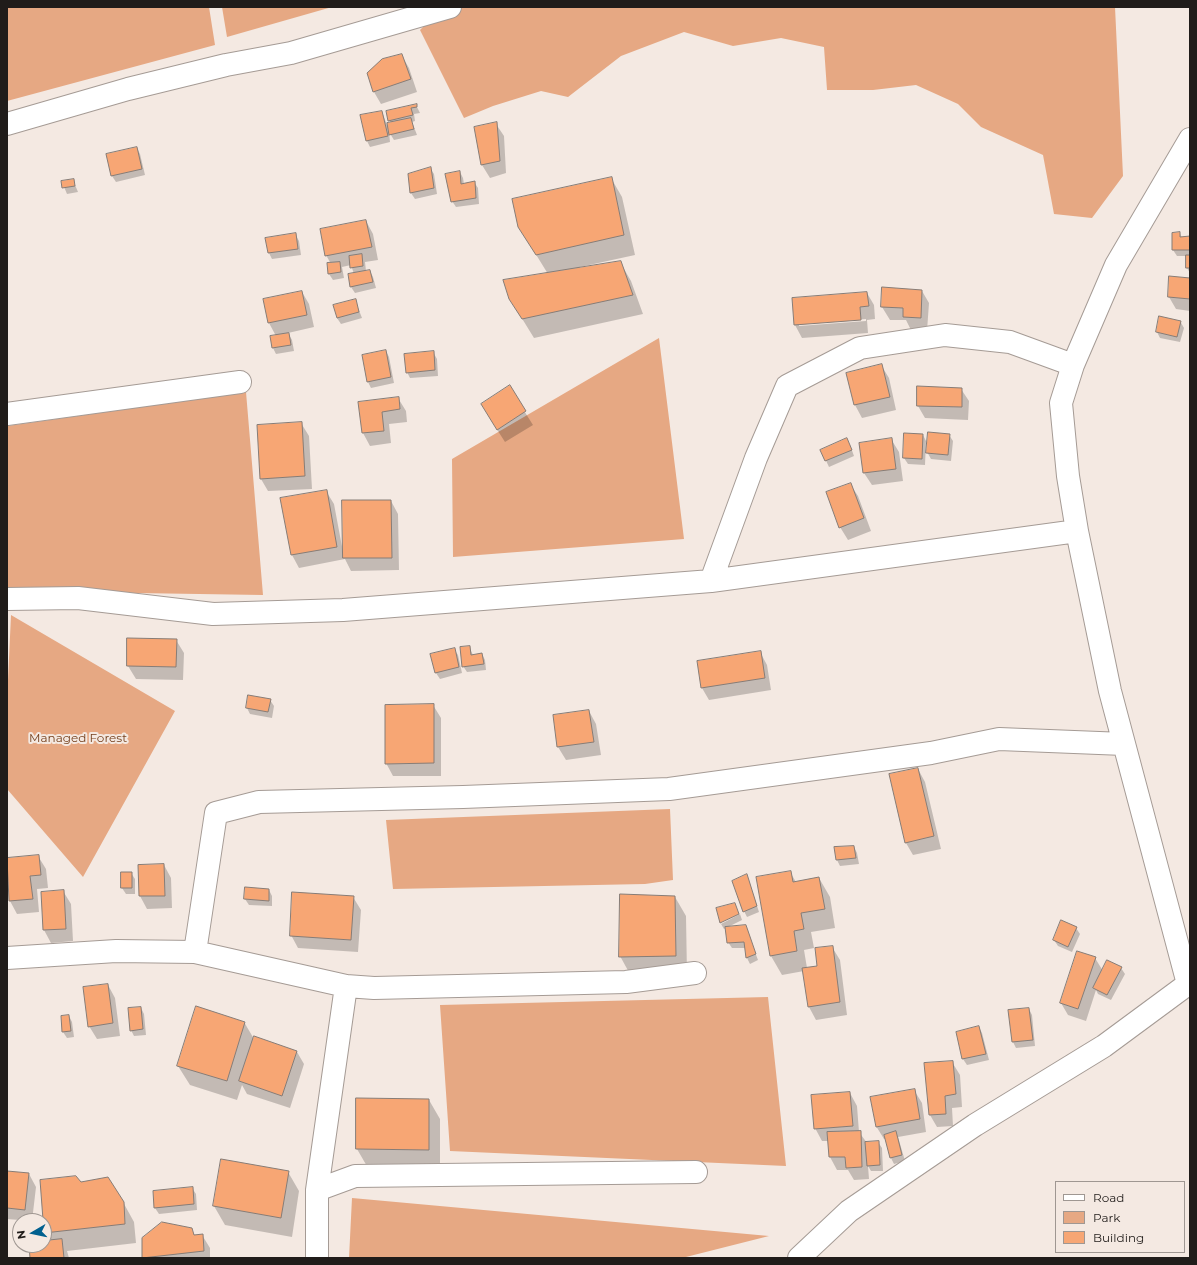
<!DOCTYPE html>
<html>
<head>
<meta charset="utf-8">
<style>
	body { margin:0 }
	#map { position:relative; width:1197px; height:1265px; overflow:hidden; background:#f4e9e2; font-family:Montserrat,sans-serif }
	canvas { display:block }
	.frame { position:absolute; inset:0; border:8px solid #201c1a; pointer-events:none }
	.legend { position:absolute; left:1055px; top:1181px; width:130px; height:72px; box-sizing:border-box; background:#f4e9e2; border:1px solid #9f9792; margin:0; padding:5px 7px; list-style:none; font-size:12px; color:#201c1a }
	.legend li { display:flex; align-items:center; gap:8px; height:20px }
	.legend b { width:20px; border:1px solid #9f9792 }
	.north { position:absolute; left:12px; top:1213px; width:40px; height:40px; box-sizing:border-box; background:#f4e9e2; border:1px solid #9f9792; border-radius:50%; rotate:261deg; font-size:11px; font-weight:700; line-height:16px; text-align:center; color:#201c1a }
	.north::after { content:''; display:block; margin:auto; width:14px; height:18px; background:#00608f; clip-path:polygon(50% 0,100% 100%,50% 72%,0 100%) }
</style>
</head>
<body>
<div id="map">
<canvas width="1197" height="1265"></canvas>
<div class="frame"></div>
<ul class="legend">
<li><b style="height:5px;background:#fff"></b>Road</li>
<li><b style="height:11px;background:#e6a883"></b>Park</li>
<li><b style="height:11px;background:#f7a674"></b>Building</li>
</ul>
<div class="north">N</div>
</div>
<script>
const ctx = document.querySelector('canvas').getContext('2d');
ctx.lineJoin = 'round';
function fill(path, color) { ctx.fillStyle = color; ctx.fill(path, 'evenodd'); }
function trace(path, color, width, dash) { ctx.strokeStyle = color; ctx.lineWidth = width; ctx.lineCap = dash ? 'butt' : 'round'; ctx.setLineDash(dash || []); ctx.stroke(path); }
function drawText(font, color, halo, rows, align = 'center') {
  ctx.font = font + ' Montserrat,sans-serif'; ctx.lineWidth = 4; ctx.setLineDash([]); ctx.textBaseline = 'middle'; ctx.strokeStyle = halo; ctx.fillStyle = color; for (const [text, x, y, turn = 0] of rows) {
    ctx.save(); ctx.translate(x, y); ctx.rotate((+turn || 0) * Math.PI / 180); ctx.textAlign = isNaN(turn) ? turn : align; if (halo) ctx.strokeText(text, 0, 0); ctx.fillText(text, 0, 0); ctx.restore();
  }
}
fill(new Path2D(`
	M7,7H209L215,45L7,101Z
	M222,7H332L227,37Z
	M443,7H1115L1123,176L1092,218L1054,214L1043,155L981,127L958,104L916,85L873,90H827L824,47L781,38L733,46L684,32L621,56L568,97L541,91L493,106L464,118L420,30Z
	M659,338L684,539L453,557L452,459Z
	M246,392L263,595L7,591V426Z
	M11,615L175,711L83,877L7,789V702Z
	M670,809L673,880L645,884L393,889L386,820Z
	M768,997L786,1166L450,1151L440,1005Z
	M352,1198L769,1236L682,1258H349Z`), '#e6a883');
fill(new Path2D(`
	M402,56L409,68L417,92L381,104L374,92Z
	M416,105L420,113L414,114L415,121L412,122L417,135L394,140L389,132L390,142L370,147L367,141L382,112L387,125L391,124L387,112Z
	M496,124L504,136L506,173L490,178L482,165L475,128Z
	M137,148L140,154L145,175L116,182L112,176Z
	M430,168L434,174L437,194L415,199L411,193L409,175Z
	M460,172L463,178L464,184L474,182L478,188L479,204L456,207L452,201Z
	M611,178L622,197L635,255L580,267V268L620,262L631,281L643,314L534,338L510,299L548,274L519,227Z
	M73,180L78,192L67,194L62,182Z
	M366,221L373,234L378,260L365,262L366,271H370L373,277L376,288L355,293L351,287L354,274L351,265L342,267L344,278L333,280L329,274L331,264L326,255Z
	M1180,233L1182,238L1190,237V273L1187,268V256H1177L1173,250V234Z
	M295,234L299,241L301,255L272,259L269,253L266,239Z
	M1190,279V311L1176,309L1169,297Z
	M922,291L929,303L927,331L911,330L906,320H890L882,307Z
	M302,292L309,304L314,327L288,333L292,340L294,351L276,354L273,348L276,336L269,323Z
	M867,293L874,305L875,319L867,320L868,333L802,338L795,325L793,299ZM866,319V321L799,326V324Z
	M355,300L362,318L341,324L337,318Z
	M1180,321L1184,328L1180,342L1160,338L1157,332Z
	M386,351L389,357L394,383L371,388L368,382Z
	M433,352L437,359L438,376L410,378L407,372Z
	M881,365L889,378L896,410L862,418L855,405L847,374Z
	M509,387L533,425L505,442L489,417Z
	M961,389L969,401L968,420L925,418L918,406Z
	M398,398L406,411L407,422L389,424L391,443L370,446L363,433L359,403Z
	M301,423L309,436L312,489L268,491L261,479Z
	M923,435L926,441L925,465L908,464L904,458Z
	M949,435L953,441L951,461L931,459L926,450Z
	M891,439L899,452L903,481L872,485L864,473Z
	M850,445L854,456L829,467L821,450Z
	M850,484L858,496L871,531L848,540L840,527Z
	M326,491L334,504L343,552L391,501L398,514L399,570L351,571L345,559L299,568L292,555Z
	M128,639L176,640L184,653L183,680L136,679L128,666Z
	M469,647L473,655L482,654L485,660L486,670L467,672L463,666Z
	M454,649L458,655L462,673L440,679L436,673L432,655Z
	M760,652L767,665L771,690L709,700L702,688Z
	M249,696L270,700L274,706L272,718L250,714L247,708Z
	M433,705L441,718V776H393L386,763Z
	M589,711L596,724L601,755L566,760L558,747Z
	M918,769L925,782L941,849L913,855L906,843Z
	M854,847L857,853L859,864L840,866L837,860Z
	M38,856L46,869L48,888L37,889L39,912L17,914L10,901L7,859Z
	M164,865L171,878L172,908L147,909L140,896L139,866Z
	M790,872L796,882L819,878L830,897L835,928L811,932L814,948L804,950L807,968L819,967L832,947L840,960L847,1015L816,1020L809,1007L804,971L782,975L771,956L757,878Z
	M131,873L135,879V894H126L122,888Z
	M747,875L759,912L747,917L744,911Z
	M269,890L272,896V906L249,905L245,899Z
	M63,891L71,904L73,941L51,943L44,930Z
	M353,897L361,910L358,952L298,948L291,935Z
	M675,897L686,916L687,975L631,976L620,956Z
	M740,914L742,920L728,927L745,926L758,960L750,964L747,958L746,948H732L728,942L726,928L724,929L721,924Z
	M1076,928L1080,934L1072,952L1058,946L1054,940Z
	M1095,958L1103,971L1121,968L1125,974L1111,1000L1098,994L1096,990L1086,1021L1068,1015L1061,1003Z
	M108,985L115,998L120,1036L97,1039L89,1026Z
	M141,1008L144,1014L146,1035L134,1036L131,1030Z
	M1029,1009L1032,1015L1035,1046L1016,1048L1013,1042L1009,1011Z
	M69,1016L72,1022L74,1037L67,1038L63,1032L62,1017Z
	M244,1022L254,1039L297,1052L304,1064L290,1108L247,1094L242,1085L237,1100L190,1085L178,1066Z
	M979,1027L982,1033L989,1060L967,1065L963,1059L957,1032Z
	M952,1062L960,1075L962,1107L952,1108L953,1126L937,1127L930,1115Z
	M914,1090L922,1103L926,1132L898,1137L905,1161L894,1164L891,1158L886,1139H884L876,1126Z
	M850,1093L857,1106L859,1132L867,1143L878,1142L882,1148L883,1171H871L868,1166L869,1179L854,1180L848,1170H837L830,1157L829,1141H822L815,1128Z
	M429,1100L440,1119V1169L368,1168L357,1149Z
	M7,1172L29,1174L36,1187L32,1221L7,1219Z
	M288,1172L299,1191L292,1237L225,1225L214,1206Z
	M41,1181L81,1183L123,1202L134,1222L136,1243L67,1251L69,1258H31L30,1245H44V1242H48L44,1234Z
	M192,1188L196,1194L197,1210L159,1214L155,1208L154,1192Z
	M191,1229L195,1236L202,1235L210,1248V1258H143Z`), '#0003');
const building = new Path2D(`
	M402,54L411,79L373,92L367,73L382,59Z
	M417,104V107L411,108L413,115L388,121L386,111Z
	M382,111L388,136L366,141L360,115Z
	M411,118L414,129L389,135L387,123Z
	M497,122L500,161L481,165L474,127Z
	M137,147L142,169L111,176L106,154Z
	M431,167L434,188L410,193L408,174Z
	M460,171L461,184L475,181L476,198L451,202L445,174Z
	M612,177L624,235L536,255L518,227L512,199Z
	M74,179L75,186L62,188L61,181Z
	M366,220L372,247L325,256L320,229Z
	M1180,232V237L1190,236V250H1172V233Z
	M296,233L298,249L268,253L265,238Z
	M362,254L363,266L350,268L349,256Z
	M1186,255H1190V268H1186Z
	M621,261L633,295L522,319L509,299L503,280Z
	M340,262L341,272L328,274L327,263Z
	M370,270L373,282L350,287L348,274Z
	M1169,276L1190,278V299L1168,297Z
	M882,287L922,290L921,318L903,317V308L881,307Z
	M302,291L307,315L268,323L263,299Z
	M867,292L869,306L860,307L861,320L794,325L792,298Z
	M356,299L359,312L337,318L333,305Z
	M1159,316L1181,321L1177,337L1156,332Z
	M289,333L291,345L272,348L270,336Z
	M386,350L391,377L367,382L362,355Z
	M434,351L435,370L406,373L404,354Z
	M882,364L890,397L854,405L846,373Z
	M510,385L526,411L497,430L481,404Z
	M917,386L962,388V407L917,406Z
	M399,397L400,409L382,412L384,431L362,433L358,402Z
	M302,422L305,476L260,479L257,425Z
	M928,432L950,434L948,455L926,453Z
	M904,433L923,434L922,459L903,458Z
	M847,438L852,450L825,461L820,450Z
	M892,438L896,469L863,473L859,443Z
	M851,483L864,518L839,528L826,492Z
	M327,490L337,547L291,555L280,498Z
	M342,500H391L392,558H343Z
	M127,638L177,639L176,667L127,666Z
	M470,646L471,655L482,653L484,664L462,667L460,647Z
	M455,648L459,667L435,673L430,654Z
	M761,651L765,678L701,688L697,661Z
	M248,695L271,699L268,712L246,708Z
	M434,704V763L385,764V705Z
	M589,710L594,742L557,747L553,715Z
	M918,768L934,836L905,843L889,774Z
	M854,846L856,858L836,860L834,847Z
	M39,855L41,875L30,876L33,899L9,901L7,858Z
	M164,864L165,896H139L138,865Z
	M791,871L793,882L819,877L825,909L801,913L804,929L794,931L797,951L770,956L756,877Z
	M121,872H132V888H121Z
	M747,874L757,906L743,912L732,881Z
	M245,887L269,889V901L244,899Z
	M64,890L66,929L43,930L41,892Z
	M292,892L354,896L351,940L290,936Z
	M620,894L675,896L676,956L619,957Z
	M735,903L739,914L720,923L716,908Z
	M1061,920L1077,927L1068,947L1053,940Z
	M746,925L756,954L746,958L744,942L727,943L725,927Z
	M833,946L840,1002L808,1007L802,968L817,966L815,948Z
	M1077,951L1096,957L1078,1009L1060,1003Z
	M1107,960L1122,967L1107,995L1093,988Z
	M108,984L113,1023L88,1027L83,987Z
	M196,1006L245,1022L227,1081L177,1066Z
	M141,1007L143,1029L130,1031L128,1008Z
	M1029,1008L1033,1040L1012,1042L1008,1010Z
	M69,1015L71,1031L62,1032L61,1016Z
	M979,1026L986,1054L962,1059L956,1032Z
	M254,1036L297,1051L282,1096L239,1081Z
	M953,1061L956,1094L945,1096L946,1114L929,1115L924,1063Z
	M915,1089L920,1119L876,1127L870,1097Z
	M850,1092L853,1126L814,1129L811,1095Z
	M356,1098L429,1099V1150L356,1149Z
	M861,1131L862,1167L846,1168L845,1157H829L827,1132Z
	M896,1131L902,1155L890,1158L884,1135Z
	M879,1141L880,1165L867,1166L865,1142Z
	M221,1159L289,1171L281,1218L213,1206Z
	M7,1171L29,1173L25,1210L7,1208Z
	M76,1176L81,1182L108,1177L124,1202L125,1224L44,1233L40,1180Z
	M193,1187L194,1204L154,1208L153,1191Z
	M162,1222L192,1228L194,1235L203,1234L204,1251L142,1258V1238Z
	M62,1239L64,1258H30L29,1245H44V1241Z`);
fill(building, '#f7a674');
trace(building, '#867c76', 1);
const minor = new Path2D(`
	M7,124L128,89L226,65L291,53L450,7
	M7,414L240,382
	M711,581L756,458L787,386L860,348L945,335L1010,342L1073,365
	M7,599L78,598L213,614L343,610L711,581L1077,531
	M195,952L216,813L259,802L463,797L669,789L931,753L999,739L1124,744
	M7,958L116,951L195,952L346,986L374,988L626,982L695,973
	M346,986L317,1190L355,1176L696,1172
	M317,1190V1258
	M799,1258L849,1211L975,1125L1104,1046L1188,984L1110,691L1077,531L1068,476L1061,403L1073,365L1116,265L1190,139`);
trace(minor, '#a59b95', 24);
trace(minor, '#fff', 22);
drawText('12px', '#75401d', '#f4e9e2', [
	["Managed Forest",78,738]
]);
</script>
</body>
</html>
